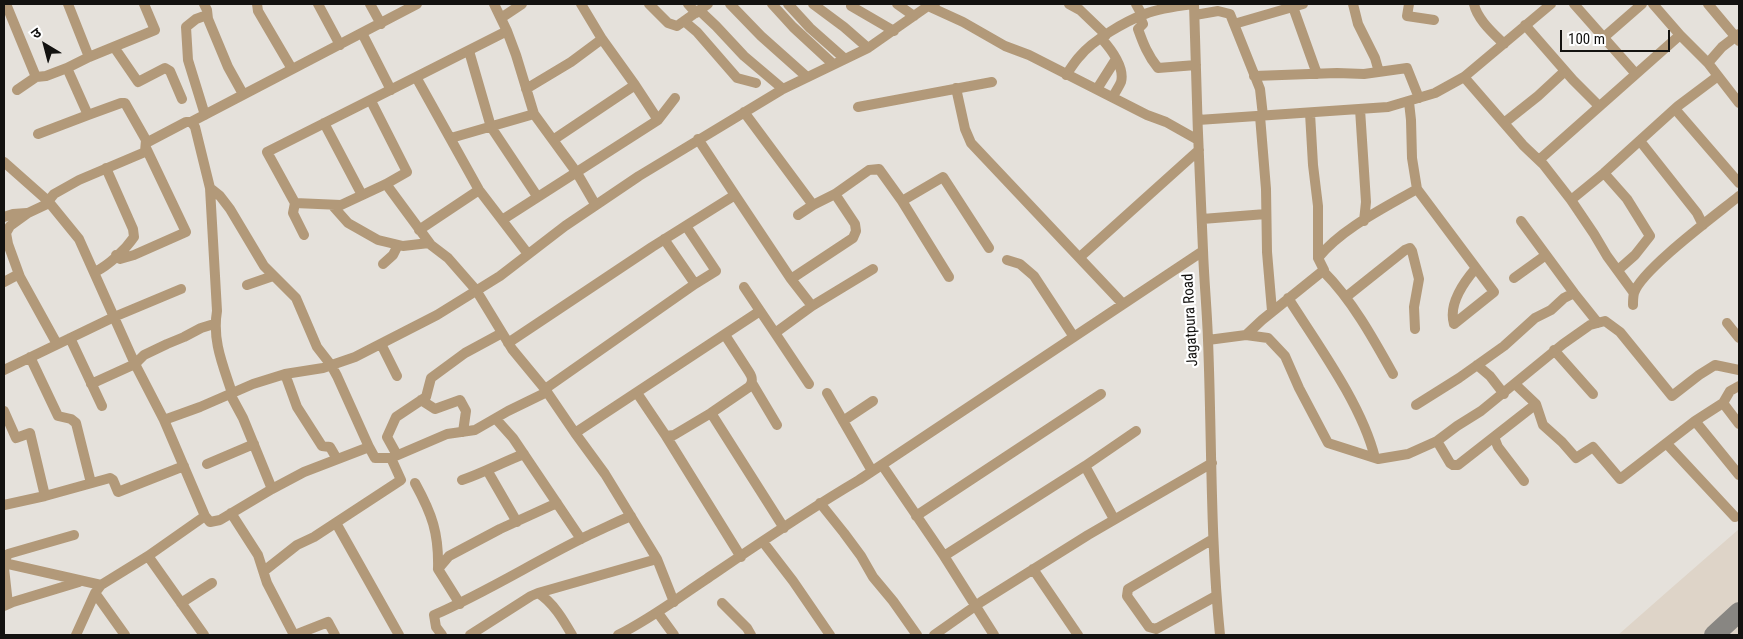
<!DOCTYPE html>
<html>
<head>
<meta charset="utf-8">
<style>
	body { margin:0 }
	#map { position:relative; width:1743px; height:639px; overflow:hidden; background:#e5e1db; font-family:"Roboto Condensed","Noto Sans Devanagari",sans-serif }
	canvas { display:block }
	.frame { position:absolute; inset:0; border:5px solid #131210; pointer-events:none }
	.north { position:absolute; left:20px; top:20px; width:50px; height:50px; -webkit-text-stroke:4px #fff; paint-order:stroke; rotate:323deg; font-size:14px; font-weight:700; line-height:20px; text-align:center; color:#131210 }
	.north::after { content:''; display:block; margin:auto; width:18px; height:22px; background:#131210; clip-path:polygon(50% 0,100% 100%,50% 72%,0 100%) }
	.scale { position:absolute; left:1560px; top:30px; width:110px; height:22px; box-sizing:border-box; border:2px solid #131210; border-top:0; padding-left:6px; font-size:15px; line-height:18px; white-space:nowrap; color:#131210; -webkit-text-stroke:4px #fff; paint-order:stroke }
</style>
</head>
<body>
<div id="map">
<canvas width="1743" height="639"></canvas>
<div class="frame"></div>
<div class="north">उ</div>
<div class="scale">100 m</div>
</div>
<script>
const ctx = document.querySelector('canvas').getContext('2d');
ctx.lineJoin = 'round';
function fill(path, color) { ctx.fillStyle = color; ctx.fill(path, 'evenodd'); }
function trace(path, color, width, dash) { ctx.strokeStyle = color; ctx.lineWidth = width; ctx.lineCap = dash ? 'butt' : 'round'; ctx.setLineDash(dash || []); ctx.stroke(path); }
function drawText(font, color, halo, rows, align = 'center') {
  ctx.font = font + ' "Roboto Condensed",sans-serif'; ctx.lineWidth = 4.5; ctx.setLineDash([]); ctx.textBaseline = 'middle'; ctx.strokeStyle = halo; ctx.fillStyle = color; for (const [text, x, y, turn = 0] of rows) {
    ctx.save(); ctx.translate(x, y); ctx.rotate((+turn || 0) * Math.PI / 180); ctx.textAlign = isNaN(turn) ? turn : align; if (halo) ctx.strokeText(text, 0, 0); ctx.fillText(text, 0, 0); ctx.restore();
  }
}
fill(new Path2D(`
	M1739,529V635H1618L1668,591Z`), '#ded4c8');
trace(new Path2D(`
	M1714,635L1739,612`), '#888682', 20);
trace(new Path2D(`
	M6,4L36,77L17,90
	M204,4L207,10L208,19L228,67L243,94
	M257,4L258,11L292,69
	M318,4L340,45
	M370,4L381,24
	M494,4L507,31L516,55L534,114L577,173L595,204
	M581,4L602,39L635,85
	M649,4L668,23L677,26L708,4
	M688,4L696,13
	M730,4L761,36L807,77
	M772,4L793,27L833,64
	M788,4L810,28L845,59
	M813,4L844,27L868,48
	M897,4L914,16
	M1069,4L1080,10L1106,35
	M1136,4L1142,15
	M1194,4C1196,86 1199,168 1203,250C1204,280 1207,310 1208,340C1212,439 1210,537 1220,635
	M1353,4L1358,24L1375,58L1379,72
	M1409,4L1407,16L1434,20
	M1474,4C1477,19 1493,33 1504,44
	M1574,4L1636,74
	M1653,4L1680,35L1708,63L1722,47L1739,34
	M1708,4L1739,41
	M851,6L894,31
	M928,6L963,22L1005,46L1029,55L1147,115L1166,122L1198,140
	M1293,7L1317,74
	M699,10L716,26L744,56L783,89
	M1195,15L1218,11L1230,14L1260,89L1263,116
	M1140,17L1143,24L1138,29C1143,43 1148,56 1158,68L1196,65
	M501,18L522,4
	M684,21L697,32L737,78L756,83
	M1234,24L1303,4
	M1525,25L1573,80L1599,106
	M507,31L416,77L479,190L528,254
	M362,33L391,90
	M1101,38C1110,48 1125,67 1121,82C1119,87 1115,92 1113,97
	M1603,38L1642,4
	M114,47L138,82L165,68L170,71L182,99
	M469,51L491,127L537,196
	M89,57L155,30L144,4
	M1708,63L1739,103
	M67,68L89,57L68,4
	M1066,75C1071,68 1075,61 1080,56C1093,40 1126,21 1145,14C1160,8 1178,6 1194,4
	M1254,76L1337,73L1364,74L1407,68L1419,98
	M36,77L46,76L67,68L88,115L38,134
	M1464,77L1523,145L1543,164L1571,200L1594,234L1607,256L1634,293
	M956,88L965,129L971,143L1123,304
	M526,89L571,62L602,39
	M1097,89L1116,59
	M371,101L407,172L386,184L341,205L295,203L267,152L416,77
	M858,107L992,82
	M1360,109L1366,202L1364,221
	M1675,109L1739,183
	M744,112L813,205L835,194L869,170L879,169L902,201L949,277
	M1310,113L1313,165L1318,206V258
	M205,115L188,60L186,27L196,19L207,15
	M1260,116L1266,189L1267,252L1272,311
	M1198,120L1388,107L1435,93L1464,77L1551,4
	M191,122L417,4
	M324,123L362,195
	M1504,123L1538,96L1565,71
	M451,138L534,114
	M553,140L635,85L658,120
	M1640,141L1697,213L1703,225
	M146,143L186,122H191L195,127L210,188L217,311C212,341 223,365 232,393
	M1539,160L1680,35
	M4,162L48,201L79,239L135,364L164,420L205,516L148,556L101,585L95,593L76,635
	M1604,173L1627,199L1650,236L1635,255L1618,270
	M386,184L431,245L448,258L476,290L512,349L545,389L575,433
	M210,188L220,196L230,209L264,266L296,298L317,347L331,365L337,376L369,447L304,472L272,489
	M1417,189L1494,292L1454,324C1448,304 1463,283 1476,268
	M735,195L791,279L812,306L873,269
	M1571,200L1604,173L1678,106L1718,76
	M902,201L943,177L989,248
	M295,203L293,213L304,235
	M332,205L348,223L378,240L403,246L429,243
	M798,215L813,205
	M4,217L13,214L27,213
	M1202,219L1266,214
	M502,220L658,120L675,98
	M1521,221L1574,293L1598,323
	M419,230L479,190
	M664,239L695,284
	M116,255L120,259L134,255L186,232L146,148
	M1080,257L1199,150
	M1007,260L1020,264L1034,276L1074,337
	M383,264L393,255L398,245
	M1323,271C1352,300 1373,338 1393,374
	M95,272C109,265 125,250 134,237L133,229L106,168
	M1514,278L1546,255
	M791,279L853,238L856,231L855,224L835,194
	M4,282L19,274
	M247,285L273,276
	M744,287L775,333L812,306
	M1346,297L1405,250L1410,248L1412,251L1419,279L1414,307L1415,329
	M1288,298C1318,345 1362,405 1375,458
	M1633,305C1633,302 1633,297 1634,293C1641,270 1717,214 1739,196
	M1727,323L1739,338
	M775,333L809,384
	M1246,335L1268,338L1285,356L1299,388L1328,443L1378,459L1408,454L1437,441L1457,426L1481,411L1563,344L1590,325L1605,321L1620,332L1672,396L1699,375L1715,365L1739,370
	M70,338L102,406
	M1208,340L1246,335L1262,320L1324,270L1318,258C1341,229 1384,208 1417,189L1412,158L1411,120L1409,102
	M508,343L652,247L735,195L698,139
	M57,344L20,277L8,244L6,233L10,226L28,213L45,205L54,194L79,180L145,152L146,140L125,103H121L88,115
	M381,344L397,376
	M1554,350L1593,394
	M30,357L58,416L71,419L76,423L91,483
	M1477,365L1490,376L1504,394
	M4,370L114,317L181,289
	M285,374L297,407L322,446L330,447L337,459
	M752,383L777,425
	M91,384L135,364L144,355L167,344L184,337L201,328L214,324
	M1515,384L1536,404L1543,425L1562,442L1576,458L1593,447L1620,479L1695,421L1739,475
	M1739,386L1730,391L1723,403L1739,424
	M545,389L695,284L716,271L686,226
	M637,393L666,436L674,435L711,413L749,387C753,382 753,378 749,372L725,335
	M827,393L872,471
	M421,400L435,409L460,400L466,411L463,432
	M1416,405L1459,378L1504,346L1535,318L1551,310L1564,298L1574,293
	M4,411L16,438L30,433L45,496
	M711,413L784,528
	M496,419L513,438L581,539
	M164,420L200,407L253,384L285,374L323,368L355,357L437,315L500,276L565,226L639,176L783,89L868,48L928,6L935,4
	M843,421L873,401
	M1695,421L1723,403
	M666,436L741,557
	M1494,437L1498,447L1524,481
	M1437,441L1450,463L1453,465H1458L1536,404
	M1667,444L1735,517
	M369,447L375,458H391
	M397,455L387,437L396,417L426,397L431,378L465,353L502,333
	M207,464L254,444
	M882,465L944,556
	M1085,466L1114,519
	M487,470L517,522
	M462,480C483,473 503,462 524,454
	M415,483C432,514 439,533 438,569
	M820,503L844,533L861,556L873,577L893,601L917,635
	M4,505L45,496L110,478L113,480L118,492L184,466
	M231,513L258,555L267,583L294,635
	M205,516L210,522L220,520L272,489L243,418L230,394
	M916,516L1101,394
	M336,523L399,635
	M1213,539L1128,589L1127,596L1149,627L1156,629L1216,596
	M763,542L793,581L830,635
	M148,556L204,635
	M4,562L8,554L74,535
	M4,563L101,585
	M4,568L8,604
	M1033,569L1078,635
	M264,571L297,545L314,537L401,480L391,458L447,434L475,430L508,411L547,392
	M95,593L125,635
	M538,593L657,559
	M674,602L657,559L605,474L575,433L760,311
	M181,603L212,583
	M722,603L747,628L751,635
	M460,604L438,569L449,556L500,529L557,503
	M4,606L13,602L79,582
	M658,613L674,635
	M295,635L328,622L335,635
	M442,635L436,627L434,615C487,592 537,560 589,535C603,529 616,522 631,516
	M470,635L531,596L538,593C553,602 564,621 572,635
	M618,635C650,619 675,600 705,580C755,546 806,511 859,480L1203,251
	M934,635L981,602L1088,535L1212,463
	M994,635L944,556L1085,466L1136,431`), '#b29979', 10);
drawText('15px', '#131210', '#fff', [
	["Jagatpura Road",1191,320,-93]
]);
</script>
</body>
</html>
